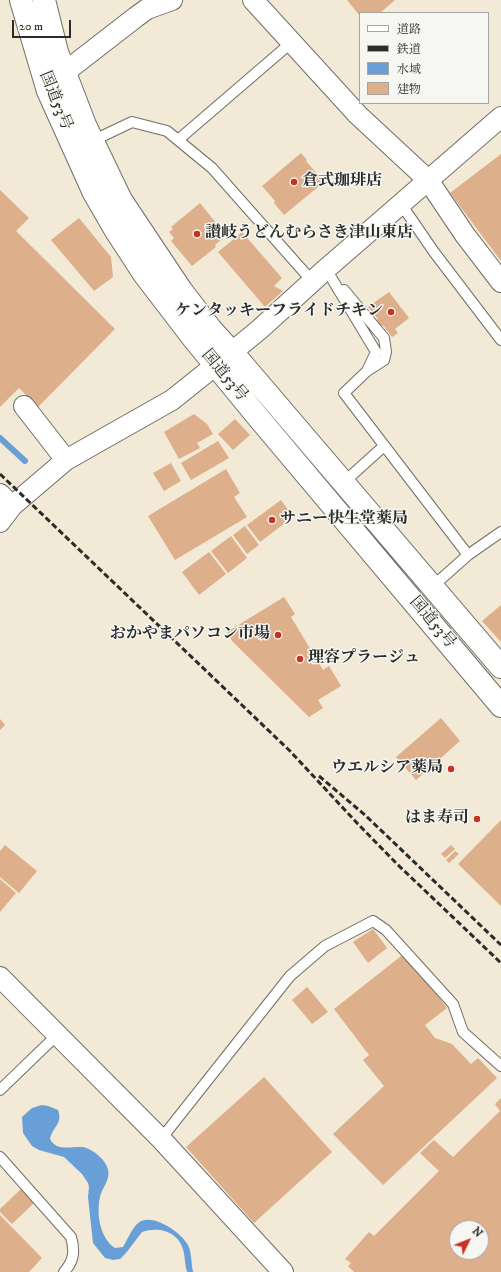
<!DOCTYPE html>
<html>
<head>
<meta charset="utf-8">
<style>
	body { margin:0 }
	#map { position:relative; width:501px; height:1272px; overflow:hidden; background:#f2e9d6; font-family:"IM FELL DW Pica","Noto Serif JP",serif }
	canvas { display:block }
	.legend { position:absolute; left:359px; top:12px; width:130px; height:92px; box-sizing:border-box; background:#f6f6f2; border:1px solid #a5a5a2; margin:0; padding:5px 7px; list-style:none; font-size:12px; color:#2b2b2b }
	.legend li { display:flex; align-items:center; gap:8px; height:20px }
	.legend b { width:20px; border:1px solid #a5a5a2 }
	.north { position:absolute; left:449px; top:1220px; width:40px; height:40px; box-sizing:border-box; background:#f6f6f2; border:1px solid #a5a5a2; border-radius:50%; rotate:47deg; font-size:11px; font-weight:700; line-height:16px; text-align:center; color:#2b2b2b }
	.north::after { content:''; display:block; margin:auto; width:14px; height:18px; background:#c8321e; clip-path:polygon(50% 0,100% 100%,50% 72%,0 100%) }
	.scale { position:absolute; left:12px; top:20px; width:59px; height:18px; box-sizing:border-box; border:2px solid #2b2b2b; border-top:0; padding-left:5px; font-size:12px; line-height:14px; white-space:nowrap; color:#2b2b2b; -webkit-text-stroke:3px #f6f6f2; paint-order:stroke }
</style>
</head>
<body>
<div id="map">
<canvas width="501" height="1272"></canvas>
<ul class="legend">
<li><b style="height:5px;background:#fff"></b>道路</li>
<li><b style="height:5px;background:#2b2b2b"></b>鉄道</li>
<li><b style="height:11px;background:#689fd6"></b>水域</li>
<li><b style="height:11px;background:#ddaf8b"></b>建物</li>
</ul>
<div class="north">N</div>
<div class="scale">20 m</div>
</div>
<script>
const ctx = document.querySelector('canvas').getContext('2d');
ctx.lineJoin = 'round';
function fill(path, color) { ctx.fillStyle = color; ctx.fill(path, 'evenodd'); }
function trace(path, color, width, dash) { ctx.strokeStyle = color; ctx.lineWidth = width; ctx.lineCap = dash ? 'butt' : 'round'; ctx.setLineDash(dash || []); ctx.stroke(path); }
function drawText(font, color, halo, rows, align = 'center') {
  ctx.font = font + ' "IM FELL DW Pica","Noto Serif JP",serif'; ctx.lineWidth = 3; ctx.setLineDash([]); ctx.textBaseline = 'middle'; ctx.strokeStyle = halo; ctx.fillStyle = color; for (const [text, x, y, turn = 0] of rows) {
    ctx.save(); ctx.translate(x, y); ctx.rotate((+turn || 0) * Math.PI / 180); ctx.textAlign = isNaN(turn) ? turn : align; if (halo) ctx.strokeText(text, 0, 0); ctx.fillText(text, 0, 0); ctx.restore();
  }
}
fill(new Path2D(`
	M42,1105L48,1106L58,1110C63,1124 53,1126 50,1139C57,1152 70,1146 83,1147C90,1148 101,1156 105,1163C114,1177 103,1185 100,1197C96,1214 100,1238 115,1248L123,1247C127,1240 131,1231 136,1225C148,1210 178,1230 186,1242C192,1249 191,1263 193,1272H187C185,1266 185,1259 184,1253C180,1232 160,1226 142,1232L126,1253L120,1259L113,1260L105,1258L93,1243L88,1197L89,1187L88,1183L82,1174L64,1157L39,1150L32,1146L23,1133L22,1117L32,1108Z`), '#689fd6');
trace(new Path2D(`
	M0,438L25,461`), '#689fd6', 6);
fill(new Path2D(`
	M347,0H395L380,13H360V16Z
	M301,153L307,160L306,161L324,182L284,215L274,203L275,201L262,186Z
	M501,154V261L450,193Z
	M0,190L29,218L16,231L115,329L38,407L19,388L0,407Z
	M200,203L224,233L221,236L223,238L215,245L216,247L192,266L171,241L174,238L169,232L173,229L171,227Z
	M79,218L111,257L113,277L94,291L51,240Z
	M242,232L282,278L274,286L283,291L265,307L218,252Z
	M389,292L409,318L395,329L398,333L392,337L383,325L381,327L376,320L378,319L368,307Z
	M194,414L207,424L213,434L197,443L200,448L179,459L164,432Z
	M235,419L250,435L233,450L218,434Z
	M218,441L229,458L191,480L181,463Z
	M171,463L181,481L164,491L153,473Z
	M226,469L240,493L234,497L247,517L175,560L148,516Z
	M281,500L293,517L260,542L247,525Z
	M245,526L259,545L247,554L233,535Z
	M231,536L247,558L228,573L211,551Z
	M209,552L226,574L199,595L182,572Z
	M284,597L295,614L291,617L323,670L329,666L341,686L318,700L323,708L309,717L232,641L227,632Z
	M501,605V642L482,621Z
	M441,718L460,741L416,780L396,757Z
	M0,719L5,725L0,730Z
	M501,820V906L458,864Z
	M5,845L37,871L19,893L0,877V851Z
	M451,845L455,849L445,858L441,854Z
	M455,851L459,854L449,863L446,860Z
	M0,879L16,893L0,912Z
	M373,929L387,948L368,963L353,942Z
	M405,953L447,1008L425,1025L435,1038L452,1044L471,1064L478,1058L497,1078L383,1185L333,1134L384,1086L363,1060L369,1055L334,1009Z
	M307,987L328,1012L312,1024L292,1000Z
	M264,1077L332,1152L254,1223L186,1147Z
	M501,1098V1272H354L348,1266L351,1263L345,1259L369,1232L374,1236L439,1171L420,1153L434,1140L453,1157L500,1111L495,1104ZM457,1228H481V1252H457Z
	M22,1188L35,1202L12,1224L0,1212V1209Z
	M0,1215L42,1258L29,1272H0Z`), '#ddaf8b');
const lane = new Path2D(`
	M178,140L292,42
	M90,142L132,122L167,131L212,168L312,281
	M401,204L434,252L501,340
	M326,269L376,352L367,371L344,393L468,555L501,532
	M344,290L384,338L386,352L384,360L367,371
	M343,483L384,446
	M432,587L468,555
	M0,1090L57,1035
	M161,1139L290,976L325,946L373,921L386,930L453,1004L463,1032L501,1066
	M0,1157L71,1237C75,1251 74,1261 64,1272`);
const street = new Path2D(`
	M253,0L358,115L428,180L465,235L501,282
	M51,79L65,72L136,17L147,9L172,0
	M24,406L66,460
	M0,494L12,506
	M0,522L12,506L66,460L172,400L232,352L260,329L326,269L501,117
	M0,977L161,1139L283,1272`);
const highway = new Path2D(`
	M21,0L48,91L94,193L116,231L144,274L193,338L257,416L501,706
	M44,0L57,52L85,125L121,200L181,290L210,328L238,359L501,667`);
trace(lane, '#716e67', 12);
trace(street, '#716e67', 22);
trace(highway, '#716e67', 24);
trace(lane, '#fff', 10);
trace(street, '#fff', 20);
trace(highway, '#fff', 22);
trace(new Path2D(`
	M0,474L290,751L357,823L397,864L501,963
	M319,776L365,815L501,945`), '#2b2b2b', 3, [6, 3]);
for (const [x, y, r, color] of [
	[294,182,4,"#c8321e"],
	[197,234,4,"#c8321e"],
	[391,312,4,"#c8321e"],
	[272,520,4,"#c8321e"],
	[278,635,4,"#c8321e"],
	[300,659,4,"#c8321e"],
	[451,769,4,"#c8321e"],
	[477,819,4,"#c8321e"]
]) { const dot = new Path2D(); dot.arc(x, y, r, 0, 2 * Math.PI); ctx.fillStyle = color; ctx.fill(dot); trace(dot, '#f6f6f2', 1.5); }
drawText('16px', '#2b2b2b', '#f6f6f2', [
	["国道53号",55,101,68],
	["国道53号",224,376,50],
	["国道53号",432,623,50]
]);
drawText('bold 16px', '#2b2b2b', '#f6f6f2', [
	["倉式珈琲店",302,182],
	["讃岐うどんむらさき津山東店",205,234],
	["ケンタッキーフライドチキン",383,312,"right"],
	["サニー快生堂薬局",280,520],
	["おかやまパソコン市場",270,635,"right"],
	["理容プラージュ",308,659],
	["ウエルシア薬局",443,769,"right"],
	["はま寿司",469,819,"right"]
], 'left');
</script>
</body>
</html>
